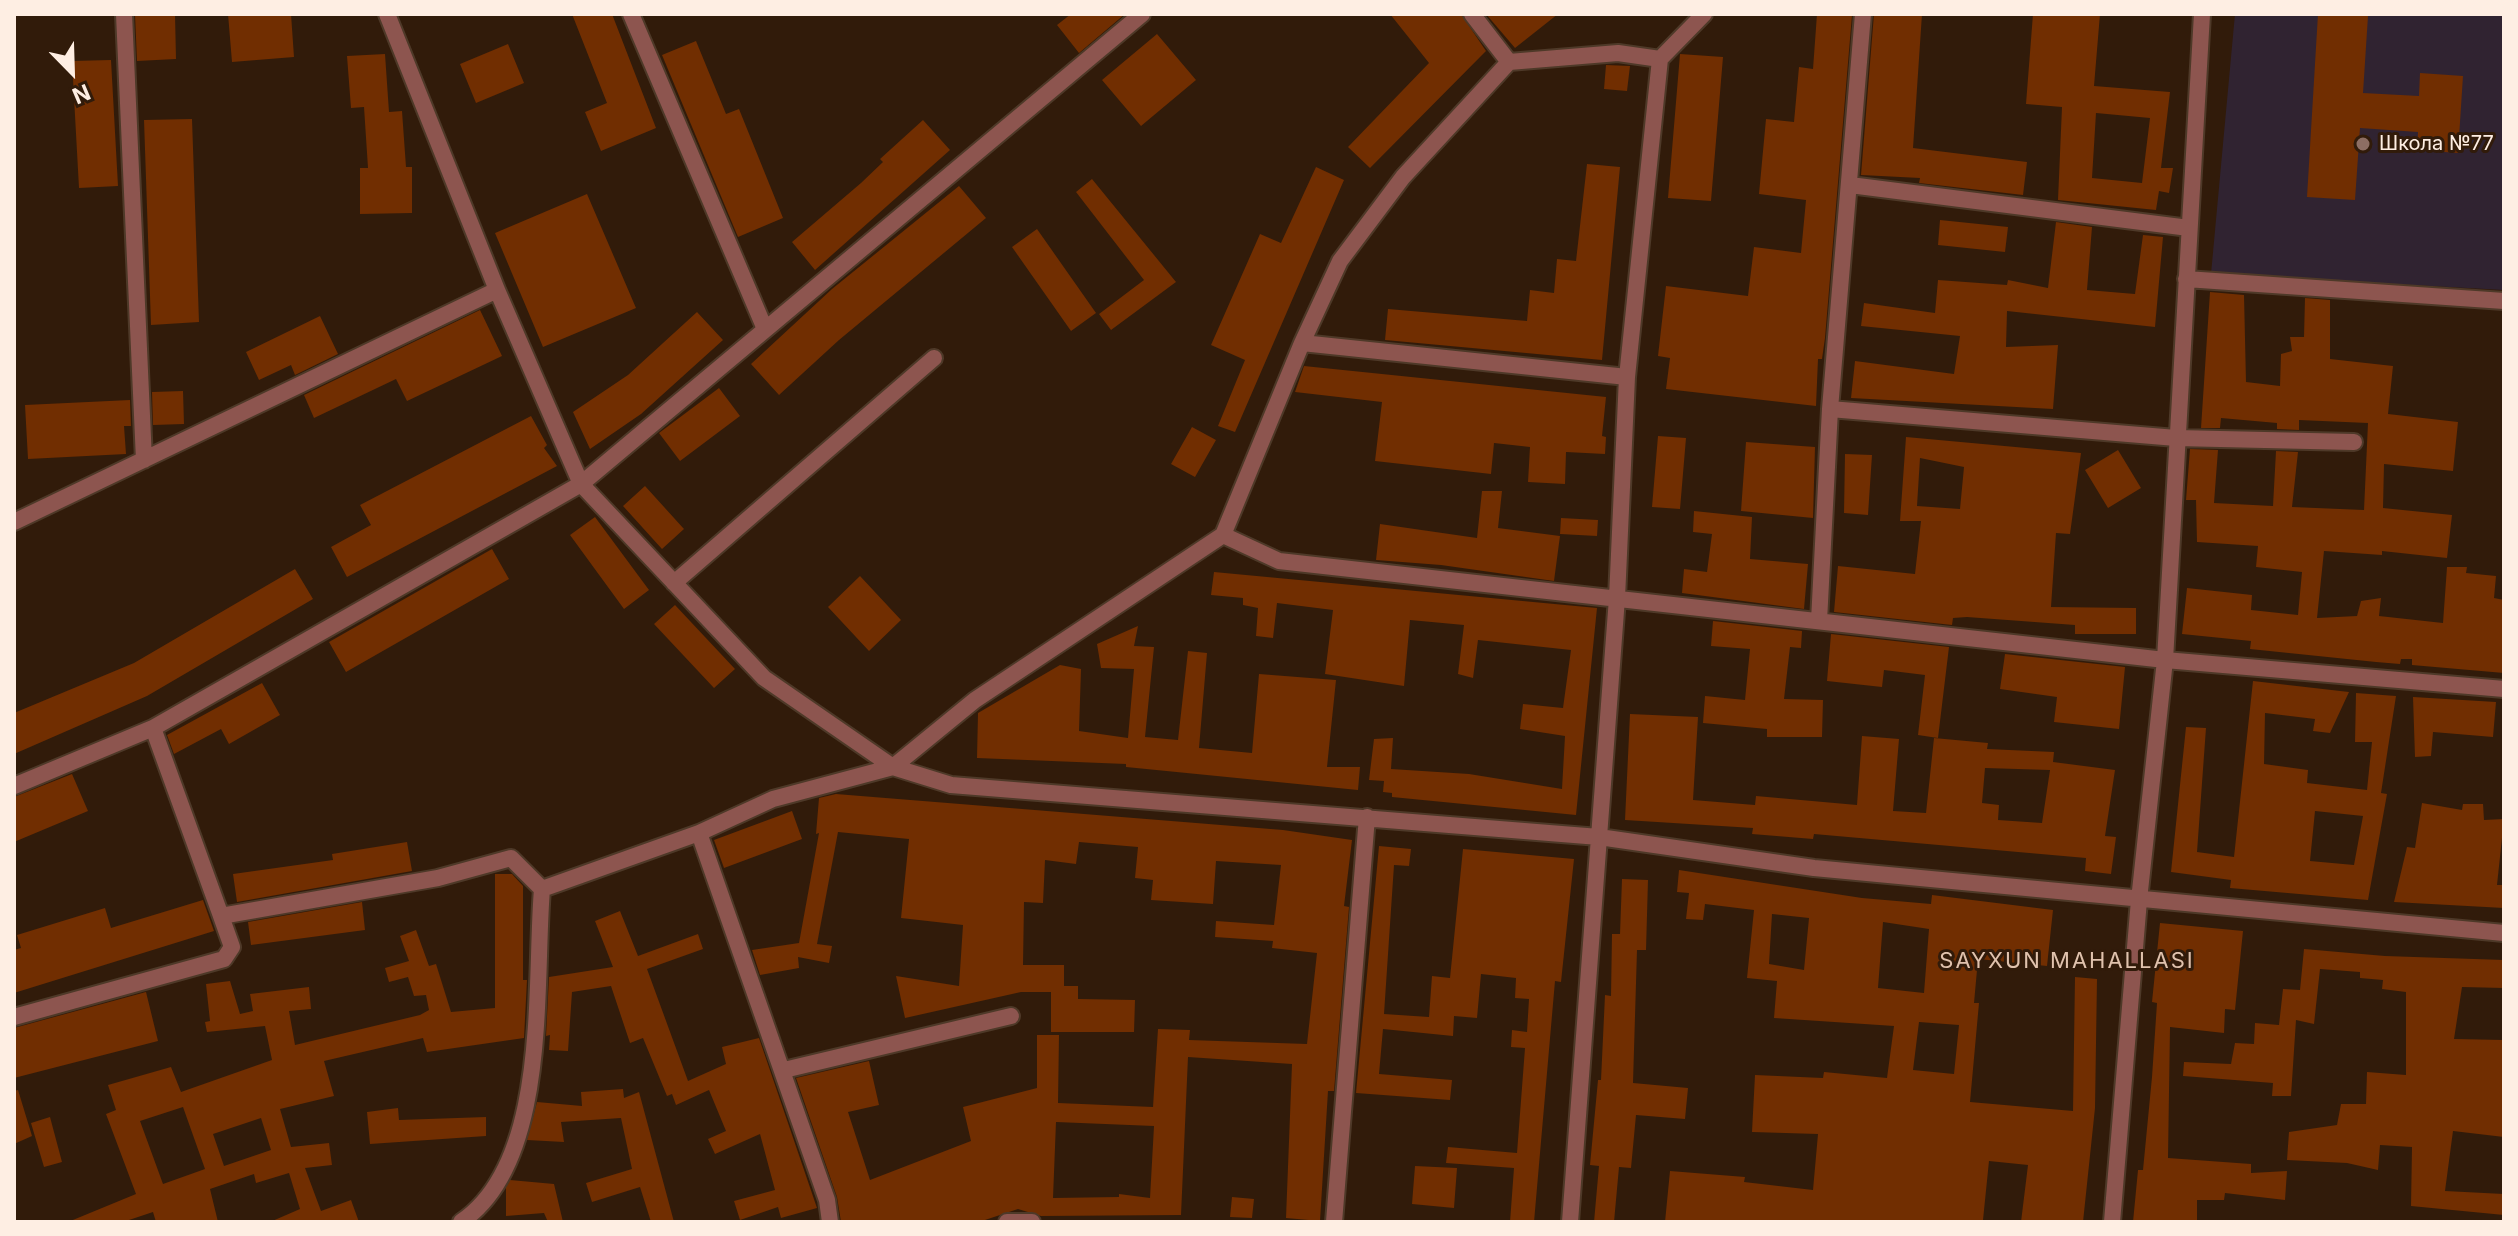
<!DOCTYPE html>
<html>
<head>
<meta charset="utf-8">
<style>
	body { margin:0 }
	#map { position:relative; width:2518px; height:1236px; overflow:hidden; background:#311b0a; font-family:Inter,sans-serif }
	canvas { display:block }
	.frame { position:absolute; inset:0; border:16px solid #feeee3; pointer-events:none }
	.north { position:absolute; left:32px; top:32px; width:80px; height:80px; -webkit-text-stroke:6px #311b0a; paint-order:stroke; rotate:157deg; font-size:22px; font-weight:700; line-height:32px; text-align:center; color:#feeee3 }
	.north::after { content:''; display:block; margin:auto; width:28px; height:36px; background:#feeee3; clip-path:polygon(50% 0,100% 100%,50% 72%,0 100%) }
</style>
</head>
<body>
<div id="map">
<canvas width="2518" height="1236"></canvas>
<div class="frame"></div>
<div class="north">N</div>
</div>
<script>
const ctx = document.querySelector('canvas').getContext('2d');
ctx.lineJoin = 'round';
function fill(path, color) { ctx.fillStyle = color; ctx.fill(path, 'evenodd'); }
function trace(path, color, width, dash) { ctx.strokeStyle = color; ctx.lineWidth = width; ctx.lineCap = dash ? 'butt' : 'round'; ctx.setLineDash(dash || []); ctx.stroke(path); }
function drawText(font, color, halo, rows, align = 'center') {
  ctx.font = font + ' Inter,sans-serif'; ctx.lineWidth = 6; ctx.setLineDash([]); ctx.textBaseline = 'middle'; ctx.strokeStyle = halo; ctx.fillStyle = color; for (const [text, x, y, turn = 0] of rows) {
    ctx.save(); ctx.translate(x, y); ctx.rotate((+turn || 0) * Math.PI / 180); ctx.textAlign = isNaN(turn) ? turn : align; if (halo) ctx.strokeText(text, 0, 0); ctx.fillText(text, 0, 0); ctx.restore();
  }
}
fill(new Path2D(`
	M2235,14H2504V290L2211,274Z`), '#302331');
fill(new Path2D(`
	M135,14H175L176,59L137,61Z
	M228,14H291L294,57L232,62Z
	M572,14H612L656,128L601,151L585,112L607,103Z
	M1071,14H1125L1079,53L1057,25Z
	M1390,14H1461L1486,51L1370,168L1348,147L1429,63Z
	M1486,14H1558L1515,48Z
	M1817,14L1852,15L1825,338L1822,359H1818L1816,406L1666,389L1670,358L1658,356L1666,286L1748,296L1754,247L1801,253L1806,200L1759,194L1766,119L1794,122L1799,67L1813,69Z
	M1874,14H1922L1913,148L2027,162L2023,195L1919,183L1920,178L1861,175Z
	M2033,14H2100L2094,86L2170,92L2161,168H2173L2169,193L2159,191L2156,210L2058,200L2062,107L2026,104ZM2096,113L2150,118L2142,183L2092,178Z
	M2318,14L2368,16L2363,93L2419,96L2420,73L2463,76L2458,153L2417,150L2418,132L2360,128L2355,200L2307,197Z
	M1157,34L1196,80L1141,126L1102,80Z
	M696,41L726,114L739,109L783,218L738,237L662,55Z
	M508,44L524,83L476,103L460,64Z
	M385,54L389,112L402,111L406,167H412V213L360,214V168H368L364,107L351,108L347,56Z
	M1680,54L1723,57L1711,201L1668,198Z
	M111,60L118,186L79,188L72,61Z
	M1606,65L1630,66L1627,91L1604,89Z
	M192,119L199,322L151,325L144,120Z
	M923,120L950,150L815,270L792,242L861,183L883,162L880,159Z
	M1587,164L1620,167L1602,360L1385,340L1388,309L1527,321L1530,290L1554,293L1557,259L1576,261Z
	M1316,167L1344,180L1235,432L1218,426L1245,360L1211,345L1260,234L1281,243Z
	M1092,179L1176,282L1111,330L1099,314L1144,280L1076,192Z
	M959,186L986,218L839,340L779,395L751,364L832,289Z
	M587,194L636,308L543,347L495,233Z
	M1940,220L2008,227L2005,252L1938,245Z
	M2056,222L2092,227L2087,290L2135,294L2143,235L2163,237L2155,327L2007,311L2006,347L2058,345L2053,409L1851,398L1855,361L1954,374L1960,336L1861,326L1864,303L1935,313L1938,280L2007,285L2008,280L2048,288Z
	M1037,229L1096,313L1071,331L1012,247Z
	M2210,292L2244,295L2246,382L2280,386L2281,354L2292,351L2290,337H2304L2305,298L2330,300V359L2393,366L2388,414L2458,422L2453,471L2384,464L2383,508L2452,515L2447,558L2382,551V555L2324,551L2317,618L2357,616L2361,601L2381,598L2379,616L2443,623L2447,567H2467L2466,573L2496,576L2494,598L2504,600V673L2412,665V659H2401L2400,664L2376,662L2250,649L2251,641L2182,634L2187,588L2252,595L2251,610L2298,615L2302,572L2256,567L2258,546L2197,542L2196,500H2186L2190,449L2218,450L2214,503L2273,506L2276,451L2298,452L2292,507L2364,510L2368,423L2299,420V430L2277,429V423L2221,418L2220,428H2201Z
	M480,310L502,356L407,401L396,379L314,418L304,395Z
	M697,312L723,340L641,414L590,449L573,412L628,375Z
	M320,316L338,354L295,375L291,365L259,380L246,352Z
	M1304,366L1606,397L1602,436L1606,437L1605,454L1566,452L1565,484L1528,482L1530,447L1494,443L1491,474L1375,461L1382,402L1295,392Z
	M719,388L740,416L680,461L659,433Z
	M183,391L184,424L153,425L152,392Z
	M130,400L131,426H124L126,454L28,459L25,405Z
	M531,416L547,445L544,448L557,466L347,577L331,547L371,525L360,505Z
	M1192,427L1216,440L1195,477L1171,464Z
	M1658,436L1686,438L1680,509L1652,507Z
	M1906,437L2081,453L2070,534L2056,533L2051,607L2136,608V634H2075V625L1967,617L1953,618L1952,625L1834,612L1838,566L1915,574L1921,521H1900ZM1920,458L1964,467L1960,509L1917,506Z
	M1746,442L1815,447L1813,518L1741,511Z
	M2118,450L2141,488L2108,508L2085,470Z
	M1845,454L1872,455L1868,515L1844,513Z
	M645,486L684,529L662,549L623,506Z
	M1482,491H1502L1498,528L1560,536L1554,581L1441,565L1376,560L1380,524L1477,538Z
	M1694,511L1752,517L1750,559L1808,564L1804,609L1682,593L1684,569L1707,572L1712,534L1693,532Z
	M595,517L649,590L624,609L570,535Z
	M1561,518L1598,520L1597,536L1560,534Z
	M492,549L509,579L346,672L329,642Z
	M295,569L313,599L147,696L14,754V713L134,663Z
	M1214,572L1597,608L1576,815L1392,797V793L1383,792L1384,781L1369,780L1374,739L1393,738L1391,769L1469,774L1562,789L1565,736L1520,729L1523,704L1563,708L1571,650L1478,640L1473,678L1458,674L1464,625L1410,620L1404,686L1325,674L1333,610L1277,603L1273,638L1256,636L1258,608L1243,605V598L1211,595Z
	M860,576L901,620L869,651L828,607Z
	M675,605L735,669L714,688L654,624Z
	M1713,621L1802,631L1801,648L1790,647L1784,699L1823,700L1822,737H1767V729L1703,723L1705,696L1745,700L1750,649L1711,646Z
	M1138,626L1134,646L1154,647L1145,737L1178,740L1188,651L1207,653L1199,748L1252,753L1259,674L1336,680L1327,767H1360L1358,790L1126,767V764L977,758L978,713L1060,665L1081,669L1079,731L1128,738L1134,669L1101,668L1097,644Z
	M1831,634L1949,647L1938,738L1918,735L1925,675L1884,670L1882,687L1827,681Z
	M2005,654L2125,667L2119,729L2054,722L2057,697L2000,689Z
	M2253,681L2349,692L2330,733L2313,731L2315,719L2265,713L2264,764L2308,770L2307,783L2367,790L2372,742H2355L2356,693L2396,696L2381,793L2387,794L2368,900L2230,888L2231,880L2171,872L2186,727L2206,728L2197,852L2234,857ZM2315,811L2363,816L2354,865L2310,861Z
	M262,683L280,715L229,744L221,729L174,754L167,735Z
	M2413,697L2496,702L2493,737L2433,732L2431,756L2415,757Z
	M1630,714L1698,717L1693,800L1755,805L1756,796L1857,805L1862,736L1899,739L1893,811L1926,813L1934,738L1988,743L1987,749L2054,752L2053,762L2115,770L2105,836L2116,837L2111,874L2085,871L2086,858L1814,834L1813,839L1752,834L1753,828L1625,820ZM1985,768L2050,770L2042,823L1998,820L1999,805L1982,803Z
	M72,774L88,811L14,842V797Z
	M836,794L1283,830L1352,840L1344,906L1349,907L1334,1091H1328L1320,1221L1286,1218L1292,1064L1188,1057L1181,1215L1041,1216L1018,1209L979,1222H841L837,1197L796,1078L869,1061L879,1105L848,1112L870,1180L971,1141L963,1107L1037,1088V1035H1059L1058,1103L1153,1107L1158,1029L1190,1030L1189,1040L1307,1044L1317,953L1272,948L1273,941L1215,937L1216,921L1274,925L1281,865L1216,861L1213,904L1151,900L1153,880L1135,878L1138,847L1079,842L1076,864L1045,860L1043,903L1024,902L1023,965H1064V986H1078V999L1135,1000L1134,1032H1051V992H1021L905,1018L896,976L959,986L963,925L901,918L909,839L838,832L817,944L832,946L829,963L798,957L799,968L760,975L752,950L799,943L819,833L816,834L819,798ZM1056,1122L1154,1126L1150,1198L1119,1194V1197L1053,1198Z
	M2422,803L2462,810L2463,804H2483L2484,820L2504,819L2497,885H2504V908L2394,902L2407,847L2415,848Z
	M792,811L802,839L724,868L714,840Z
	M407,842L412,871L237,902L233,874L333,860L332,854Z
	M1379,846L1411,849L1409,866L1394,865L1384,1014L1429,1017L1432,976L1450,978L1463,849L1574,859L1561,982L1555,981L1534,1222H1510L1514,1168L1446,1163L1448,1147L1517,1153L1525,1048L1511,1047L1512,1030L1527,1032L1529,999L1515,998L1516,978L1481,974L1477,1018L1454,1016L1453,1036L1383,1029L1379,1074L1452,1080L1450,1100L1356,1093Z
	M1679,870L1862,898L1931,904L1932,895L2053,910L2047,966L1978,959L1974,1003H1979L1970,1102L2073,1111L2075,977L2097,979L2095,1108L2083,1222H2021L2028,1165L1989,1161L1983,1220L1665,1222L1670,1171L1745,1177L1744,1182L1813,1190L1818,1134L1752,1132L1755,1075L1823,1078L1824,1072L1887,1078L1894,1026L1774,1018L1777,981L1747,978L1754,910L1705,904L1703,920L1686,919L1689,893L1677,892ZM1772,914L1809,918L1804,970L1769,964ZM1883,922L1929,929L1924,993L1878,988ZM1919,1022L1959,1025L1954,1074L1913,1070Z
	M495,874H512L523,886V980H527L524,1038L427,1052L423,1038L324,1061L334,1096L280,1109L291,1147L329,1143L332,1165L305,1168L321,1211L351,1200L359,1222H270L300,1209L289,1173L256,1183L254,1174L210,1189L218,1222H156L153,1212L123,1222H68L136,1194L106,1114L116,1110L108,1085L171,1067L181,1092L272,1060L265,1026L207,1032L205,1022L210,1021L206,984L230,981L240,1014L253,1011L250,994L309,987L311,1009L289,1011L295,1045L420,1015L429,1010L426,995L414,996L408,977L389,982L385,968L409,961L400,936L416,930L429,966L436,964L451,1012L495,1008ZM183,1107L205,1169L163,1184L140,1121ZM261,1118L271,1150L224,1166L213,1134Z
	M1622,879L1648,880L1646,950H1637L1633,1083L1688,1088L1685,1119L1636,1115L1631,1168L1619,1167L1614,1222H1594L1599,1166L1590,1165L1598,1080H1601L1605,995L1611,996L1612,934H1620Z
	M203,900L214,931L14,993V950L21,948L17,935L105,908L111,928Z
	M362,902L365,930L251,945L248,922Z
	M620,911L638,956L698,934L703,949L647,969L688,1081L726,1064L722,1047L759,1038L817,1208L781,1218L778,1207L740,1220L734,1201L775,1190L760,1134L715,1154L708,1139L726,1131L709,1090L676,1105L672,1094L667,1096L643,1038L630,1043L611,986L572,992L568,1051L549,1050L550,1035L546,1036L549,977L613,967L595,921Z
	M2160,923L2243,931L2235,1010L2225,1009L2224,1033L2170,1027L2168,1158L2251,1164V1173L2287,1171L2285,1200L2225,1193L2224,1200H2197V1222H2133L2138,1170H2143L2152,1077L2157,1003L2152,1002Z
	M2304,949L2385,956L2504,960V988L2462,987L2454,1039L2504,1040V1137L2453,1131L2445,1191L2504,1194V1215L2411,1206L2412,1147L2380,1145L2378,1170L2347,1163L2287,1160L2289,1132L2337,1125L2341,1104H2366L2367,1072L2406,1075V992L2382,989L2383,980L2360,978V972L2320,969L2314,1024L2296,1020L2291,1096H2272L2273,1083L2183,1076L2184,1062L2231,1064L2235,1043L2254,1044L2255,1023L2279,1025L2283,989L2300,990Z
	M146,992L158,1041L14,1078V1028Z
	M623,1089L624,1098L639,1092L674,1222H651L640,1187L592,1202L586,1183L632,1169L621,1118L561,1122L564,1142L527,1140L537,1102L582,1106L581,1092Z
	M18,1090L32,1136L14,1144V1091Z
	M398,1108L399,1120L486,1117V1136L370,1144L367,1112Z
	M50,1117L62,1162L44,1167L31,1123Z
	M1415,1166L1457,1168L1454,1208L1412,1204Z
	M510,1180L554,1184L563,1222H548L544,1213L506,1216V1187Z
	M1232,1197L1254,1199L1252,1218L1230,1217Z`), '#712e01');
const minor = new Path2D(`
	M124,14L144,460
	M387,14L497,290L581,484L764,678L893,767L951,785L1599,837L1617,598L1627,377L1660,59L1704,14
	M631,14L765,329
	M1472,14L1509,62
	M1850,185L2189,228
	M2186,279L2504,301
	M1302,343L1627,377
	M1830,409L2176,438L2354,442
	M14,522L497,290
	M1223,535L1279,561L2165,660L2504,689
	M674,583L934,358
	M1819,621L1830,409L1863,14
	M153,728L221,916
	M14,786L153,728L581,484L1142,14
	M699,833L827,1200L830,1222
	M14,1017L224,959L232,947L221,916L438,878L511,858L542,889
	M784,1070L1011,1016
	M461,1222C550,1162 534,985 542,889L699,833L773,799L893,767L975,700L1223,535L1302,343L1340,261L1403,177L1509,62L1618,53L1660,59
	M1007,1222H1032
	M1334,1222L1367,817
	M1570,1222L1599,837L1814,868L2504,933
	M2112,1222L2139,900L2165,660L2202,14`);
trace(minor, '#4e3928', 20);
trace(minor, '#8d554f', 16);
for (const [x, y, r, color] of [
	[2363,144,8,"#8d6e63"]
]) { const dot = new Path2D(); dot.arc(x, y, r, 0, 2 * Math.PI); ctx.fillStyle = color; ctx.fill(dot); trace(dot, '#311b0a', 3); }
drawText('20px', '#feeee3', '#311b0a', [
	["Школа №77",2379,144]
], 'left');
ctx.letterSpacing = '2px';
drawText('22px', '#e0c2ad', '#311b0a', [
	["SAYXUN MAHALLASI",2067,961]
]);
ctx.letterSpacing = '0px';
</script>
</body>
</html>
